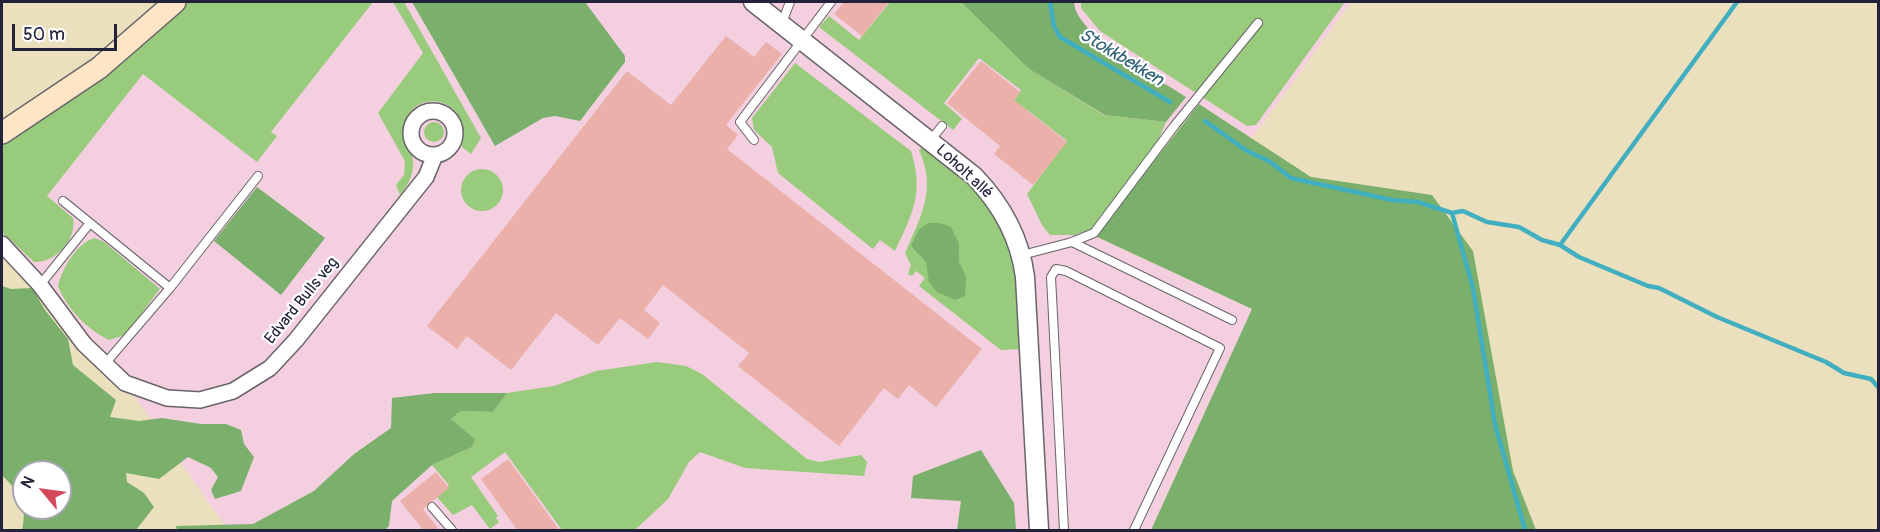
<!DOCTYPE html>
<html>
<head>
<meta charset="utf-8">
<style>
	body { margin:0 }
	#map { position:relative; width:1880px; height:532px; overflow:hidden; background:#ebe0be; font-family:Pangolin,sans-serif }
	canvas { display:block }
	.frame { position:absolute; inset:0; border:3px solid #22223b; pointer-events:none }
	.north { position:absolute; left:12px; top:460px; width:60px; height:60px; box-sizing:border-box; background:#fff; border:2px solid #a7a7b1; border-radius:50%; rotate:299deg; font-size:16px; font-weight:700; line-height:24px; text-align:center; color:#22223b }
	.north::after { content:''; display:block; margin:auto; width:21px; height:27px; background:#d1495b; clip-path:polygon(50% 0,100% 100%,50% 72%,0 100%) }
	.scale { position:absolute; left:12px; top:24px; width:105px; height:27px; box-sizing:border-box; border:3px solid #22223b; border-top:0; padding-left:8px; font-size:18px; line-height:21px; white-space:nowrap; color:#22223b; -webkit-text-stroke:4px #fff; paint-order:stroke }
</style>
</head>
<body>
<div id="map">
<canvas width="1880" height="532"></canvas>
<div class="frame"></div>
<div class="north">N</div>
<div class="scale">50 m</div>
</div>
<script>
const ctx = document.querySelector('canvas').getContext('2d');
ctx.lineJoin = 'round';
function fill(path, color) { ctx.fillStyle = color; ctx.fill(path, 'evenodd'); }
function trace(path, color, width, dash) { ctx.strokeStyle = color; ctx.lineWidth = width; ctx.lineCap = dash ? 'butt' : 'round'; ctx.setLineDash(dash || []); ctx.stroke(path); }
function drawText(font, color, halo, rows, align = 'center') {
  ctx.font = font + ' Pangolin,sans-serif'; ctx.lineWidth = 4.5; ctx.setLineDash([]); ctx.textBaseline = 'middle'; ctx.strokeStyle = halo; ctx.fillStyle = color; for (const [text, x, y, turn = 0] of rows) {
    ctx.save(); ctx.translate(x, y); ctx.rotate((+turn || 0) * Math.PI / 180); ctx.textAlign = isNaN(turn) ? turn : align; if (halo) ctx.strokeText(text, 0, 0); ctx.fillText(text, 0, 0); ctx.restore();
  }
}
fill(new Path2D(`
	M175,2H1351L1252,138L1198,104L1096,237L1252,309L1151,530H228L125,383L2,243V139Z`), '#f3cfe0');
fill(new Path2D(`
	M185,2H373L271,132L277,136L257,162L143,74L47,196L73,218C77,240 55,263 34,262L2,232V146L96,79Z
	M393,2H404L481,138L471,154L462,147C462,138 464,128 461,120C453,101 426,94 411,111C387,139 435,153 400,195L396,185L404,175L405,161L378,113L423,53Z
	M890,2H961L1029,69L1104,115L1166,122L1157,143L1091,229L1075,235H1050L1042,225L1027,194L1067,141L1026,109L1021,115L1010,106L1021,90L979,58L944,103L962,119L953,130L819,27L829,16L859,40Z
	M1081,2H1345L1256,125L1247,126L1100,31L1081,8Z
	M795,63L911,151C924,192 913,213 895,251L880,240L873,249L778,173L772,147L754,130L752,118Z
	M424 132a10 10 0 1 1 20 0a10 10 0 1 1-20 0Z
	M924,146C946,164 970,183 989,206C1019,243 1019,304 1021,349L1001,350L919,286L925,278L916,271L912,276L908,274L911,265L905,253C921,216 937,189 919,150Z
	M461 190a21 21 0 1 1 42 0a21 21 0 1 1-42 0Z
	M95,238L104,242L160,289L125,335L109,340C87,329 67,309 58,286C62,269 77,242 95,238Z
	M657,362L686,366L702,374L807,459L819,462L861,455L867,462L864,476L745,468L700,452L689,462L668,499L635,530H562L505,452L471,477L498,516L496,518L499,522L490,529L472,505L453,515L437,497L449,485L432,465L472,447L475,439L451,419L461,411L493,412L507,393L554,386L596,371Z`), '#98cc7c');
fill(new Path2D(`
	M412,2H585L625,56V62L580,121L555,116L543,118L495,146Z
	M961,2H1074C1075,35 1159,79 1186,97L1166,122L1105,115L1029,69Z
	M1199,104L1311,177L1432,195L1473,251L1513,471L1536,530H1151L1252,309L1095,236Z
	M257,187L325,238L281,295L214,241Z
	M929,223H940L951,227L959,244V262L966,276L965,296L955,300L937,292L929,282L926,262L911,246L919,229Z
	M2,286L11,289L32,288L45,310L68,339L73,365L116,400L110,417L139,421L162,418L201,424H226L241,430L244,444L254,457L241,491L215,499L211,490L218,477L211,468L188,457L159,479L126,473L127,482L144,493L154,507L136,530H22C28,505 19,492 2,475ZM24,472H60V508H24Z
	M435,393H507L493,412L461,411L451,419L475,439L472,447L432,465L392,501L389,526L385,530H177L176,526L253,524L314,491L354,454L391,428L392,398Z
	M981,450L1014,503L1016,530H957L961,501L911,498L913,476Z`), '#7ab06c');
trace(new Path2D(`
	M1050,2L1054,26L1060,37L1170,102
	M1205,121L1247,151L1269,161L1291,178L1392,200L1418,202L1452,213L1473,288L1495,424L1525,530
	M1452,213L1463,211L1487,222L1519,227L1542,240L1560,245L1579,257L1648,286L1659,288L1717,317L1826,362L1844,373L1871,379L1878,387
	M1560,245L1737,2`), '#42afc0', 4.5);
fill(new Path2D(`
	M844,2H889L862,36L834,14Z
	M726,36L754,57L766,42L782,54L726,125L738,135L727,149L982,349L936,407L909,385L898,399L884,388L839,446L738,366L749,353L663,285L644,310L660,323L648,339L620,318L598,345L556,313L511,370L467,336L457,349L427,326L627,71L671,105Z
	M981,61L1020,92L1014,100L1067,142L1033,185L994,154L1000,146L947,103Z
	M508,459L560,531H518L481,479Z
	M436,472L449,488L423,509L440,531H424L400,501Z`), '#ecb0ab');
const service = new Path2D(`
	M782,23L790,2
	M754,140L740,122L831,2
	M930,141L942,126
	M63,201L170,288
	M1072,242L1232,320
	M1022,255L1072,242L1094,233L1175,125L1258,23
	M40,285L90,223
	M104,365L170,288L258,176
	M432,507L452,530
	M1064,530L1051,277L1056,269L1066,271L1220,348L1134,530`);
const minor = new Path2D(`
	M411 133a22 22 0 1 1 44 0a22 22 0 1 1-44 0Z
	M2,244L40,285L84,344L125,383L167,398L200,400L233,391L270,368L296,340L426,177L435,155`);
const tertiary = new Path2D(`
	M753,2L974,176C1002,205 1020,238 1025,277L1039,530`);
const secondary = new Path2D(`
	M2,133L99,68L175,2`);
trace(service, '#686469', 10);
trace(minor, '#686469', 18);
trace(tertiary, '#686469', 21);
trace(secondary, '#686469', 24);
trace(service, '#fff', 8);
trace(minor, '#fff', 15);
trace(tertiary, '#fff', 18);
trace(secondary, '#fde5c5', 21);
drawText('16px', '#22223b', '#fff', [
	["Loholt allé",964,172,43],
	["Edvard Bulls veg",302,301,-51]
]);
drawText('italic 18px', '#306177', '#fff', [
	["Stokkbekken",1121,58,31]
]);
</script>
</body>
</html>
